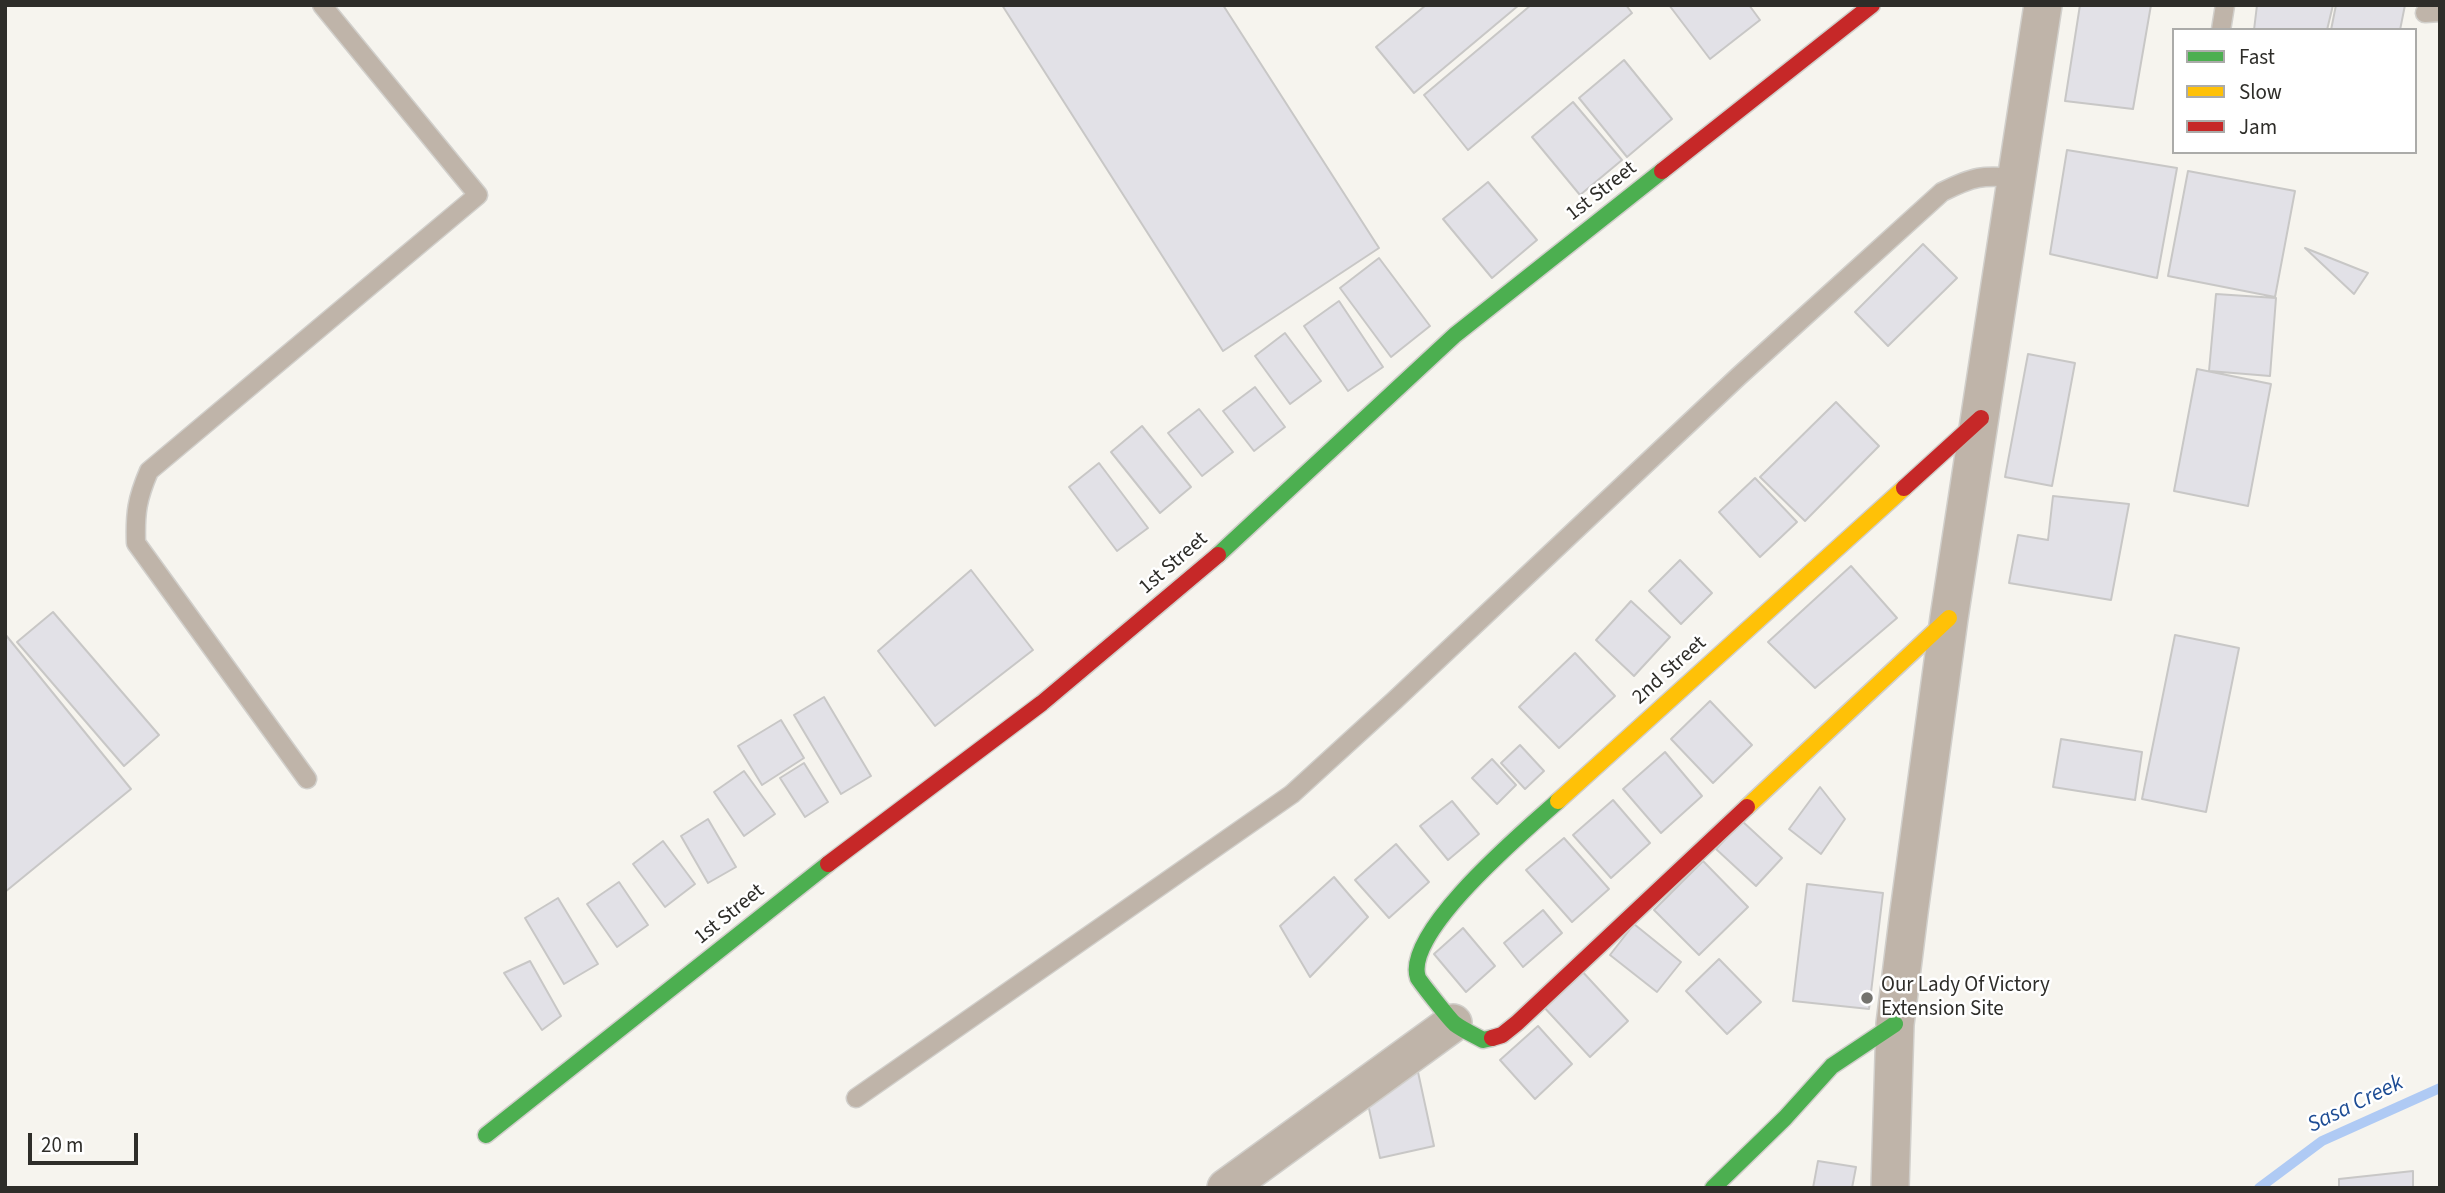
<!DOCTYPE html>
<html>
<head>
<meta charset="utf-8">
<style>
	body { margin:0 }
	#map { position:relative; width:2445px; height:1193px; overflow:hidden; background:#f6f4ee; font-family:"Source Sans 3",sans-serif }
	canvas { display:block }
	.frame { position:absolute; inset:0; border:7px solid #2e2d29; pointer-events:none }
	.legend { position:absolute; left:2172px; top:28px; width:245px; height:126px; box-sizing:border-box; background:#fff; border:2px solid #ababa9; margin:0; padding:9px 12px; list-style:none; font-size:21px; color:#2e2d29 }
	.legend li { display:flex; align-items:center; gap:14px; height:35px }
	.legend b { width:35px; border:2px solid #ababa9 }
	.scale { position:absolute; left:28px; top:1133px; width:110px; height:32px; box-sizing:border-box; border:4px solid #2e2d29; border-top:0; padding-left:9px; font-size:21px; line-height:24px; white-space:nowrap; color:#2e2d29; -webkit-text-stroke:5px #fff; paint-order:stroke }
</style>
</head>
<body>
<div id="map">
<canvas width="2445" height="1193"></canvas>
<div class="frame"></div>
<ul class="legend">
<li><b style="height:9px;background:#4caf50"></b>Fast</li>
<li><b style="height:9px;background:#ffc107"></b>Slow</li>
<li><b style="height:9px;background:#c62828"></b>Jam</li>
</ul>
<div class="scale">20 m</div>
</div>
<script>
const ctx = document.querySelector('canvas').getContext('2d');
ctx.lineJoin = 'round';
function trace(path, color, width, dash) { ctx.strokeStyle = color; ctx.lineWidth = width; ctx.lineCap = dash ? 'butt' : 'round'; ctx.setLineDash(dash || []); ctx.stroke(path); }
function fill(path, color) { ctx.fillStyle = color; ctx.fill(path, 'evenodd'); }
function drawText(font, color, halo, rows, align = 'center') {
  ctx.font = font + ' "Source Sans 3",sans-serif'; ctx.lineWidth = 5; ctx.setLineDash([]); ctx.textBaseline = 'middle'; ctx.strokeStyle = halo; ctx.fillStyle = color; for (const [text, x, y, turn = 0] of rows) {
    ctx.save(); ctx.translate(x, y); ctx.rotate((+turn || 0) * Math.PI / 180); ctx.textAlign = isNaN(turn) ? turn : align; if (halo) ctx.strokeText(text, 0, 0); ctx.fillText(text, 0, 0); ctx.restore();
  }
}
trace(new Path2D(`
	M2259,1188L2322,1141L2440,1088`), '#afcaf4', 10);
const building = new Path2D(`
	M1002,5H1223L1379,248L1223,351Z
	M1426,5H1519L1414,93L1376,47Z
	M1531,5H1626L1632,13L1468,150L1424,95Z
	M1669,5H1749L1760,20L1710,59Z
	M2080,5H2151L2133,109L2065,101Z
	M2257,5H2333L2327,30H2254Z
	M2336,5H2405L2400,30H2331Z
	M1624,60L1672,119L1627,157L1579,98Z
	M1573,102L1622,160L1580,195L1532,137Z
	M2067,150L2177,168L2157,278L2050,254Z
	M2188,171L2295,191L2275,297L2168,276Z
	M1488,182L1537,240L1492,278L1443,219Z
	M1923,244L1957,278L1888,346L1855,312Z
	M2305,248L2368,273L2354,294Z
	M1379,258L1430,326L1391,357L1340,288Z
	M2216,294L2276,298L2270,376L2209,371Z
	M1339,301L1383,367L1348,391L1304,326Z
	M1285,333L1321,381L1290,404L1255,356Z
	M2028,354L2075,363L2052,486L2005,477Z
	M2197,369L2271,384L2248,506L2174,491Z
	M1255,387L1285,427L1254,451L1223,411Z
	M1836,402L1879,446L1805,521L1760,477Z
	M1199,409L1233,452L1202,476L1168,433Z
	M1142,426L1191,487L1160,513L1111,452Z
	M1099,463L1148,528L1117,551L1069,487Z
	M1755,478L1797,522L1760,557L1719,512Z
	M2053,496L2129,504L2111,600L2009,583L2018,535L2048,540Z
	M1680,560L1712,593L1681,624L1649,591Z
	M1851,566L1897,618L1815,688L1768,642Z
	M971,570L1033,650L935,726L878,651Z
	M1631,601L1670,637L1634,676L1596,640Z
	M53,612L159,735L124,766L17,642Z
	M5,634L131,789L5,892Z
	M2175,635L2239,648L2206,812L2142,799Z
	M1575,653L1615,696L1559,748L1519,707Z
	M824,697L871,776L841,794L794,715Z
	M1710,701L1752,745L1713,783L1671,739Z
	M781,720L804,758L762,785L738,746Z
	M2061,739L2142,752L2135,800L2053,787Z
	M1520,745L1544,771L1525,789L1501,763Z
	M1665,752L1702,796L1661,833L1623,789Z
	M1492,759L1516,785L1497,804L1472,778Z
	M804,763L828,802L805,817L780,778Z
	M744,771L775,814L744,836L714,792Z
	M1820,787L1845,819L1821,854L1789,829Z
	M1613,800L1650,843L1611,878L1573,835Z
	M1452,801L1479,834L1448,860L1420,826Z
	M708,819L736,867L708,883L681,836Z
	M1742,821L1782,858L1756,886L1716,849Z
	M1564,838L1609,889L1572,922L1526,870Z
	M663,841L695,884L665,907L633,864Z
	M1396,844L1429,882L1389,918L1355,880Z
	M1703,861L1748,907L1699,955L1654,910Z
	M1334,877L1368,917L1310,977L1280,926Z
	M619,882L648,925L617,947L587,904Z
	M1807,884L1883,893L1869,1009L1793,1001Z
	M558,898L598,964L564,984L525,918Z
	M1543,910L1562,933L1523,967L1504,943Z
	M1634,924L1681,962L1657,992L1610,955Z
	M1463,928L1495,966L1466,992L1434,954Z
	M1719,959L1761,1002L1727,1034L1686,991Z
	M530,961L561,1016L542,1030L504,973Z
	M1580,969L1628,1021L1590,1057L1542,1005Z
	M1538,1026L1572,1064L1535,1099L1500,1060Z
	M1418,1072L1434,1146L1380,1158L1366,1095Z
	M1818,1161L1856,1167L1852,1188H1813Z
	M2413,1171V1188H2339V1179Z`);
fill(building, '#e2e1e7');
trace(building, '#c8c7c6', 2);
const lane = new Path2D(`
	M2425,13L2440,12
	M2221,30L2225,5
	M307,779L136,543C135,513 137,499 149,471L478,195L322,5
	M856,1098L1292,794L1395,700L1739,376L1942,192C1974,176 1982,175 2017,178`);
const street = new Path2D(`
	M1226,1188L1453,1023
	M1890,1188L1895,1024L1909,912L1949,618L2043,5`);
const fast = new Path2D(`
	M1218,555L1455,335L1662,171
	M1492,1038L1483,1040C1474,1035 1463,1030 1455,1024C1450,1020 1421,983 1418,978C1402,933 1527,829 1558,801
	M486,1135L828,864
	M1713,1188L1785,1118L1832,1066L1895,1024`);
const slow = new Path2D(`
	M1558,801L1904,488
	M1747,807L1949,618`);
const jam = new Path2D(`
	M1662,171L1872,5
	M1904,488L1981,418
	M828,864L1042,703L1218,555
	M1492,1038L1502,1035L1517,1023L1747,807`);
trace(lane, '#d1cfcb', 21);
trace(street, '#d1cfcb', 40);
trace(fast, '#d1cfcb', 19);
trace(slow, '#d1cfcb', 19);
trace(jam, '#d1cfcb', 19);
trace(lane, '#bfb4a9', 18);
trace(street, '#bfb4a9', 37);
trace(fast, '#4caf50', 16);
trace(slow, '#ffc107', 16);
trace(jam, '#c62828', 16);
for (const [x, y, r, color] of [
	[1867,998,7,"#74736e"]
]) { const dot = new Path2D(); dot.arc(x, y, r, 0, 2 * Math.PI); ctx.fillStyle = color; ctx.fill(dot); trace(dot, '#fff', 2.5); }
drawText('21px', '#2e2d29', '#fff', [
	["1st Street",1602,192,-38],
	["1st Street",1174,564,-41],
	["2nd Street",1670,671,-42],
	["1st Street",730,915,-39]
]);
drawText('21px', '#2e2d29', '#fff', [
	["Our Lady Of Victory",1881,986],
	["Extension Site",1881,1010]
], 'left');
drawText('italic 23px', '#1d4c94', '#fff', [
	["Sasa Creek",2356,1105,-26]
]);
</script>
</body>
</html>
